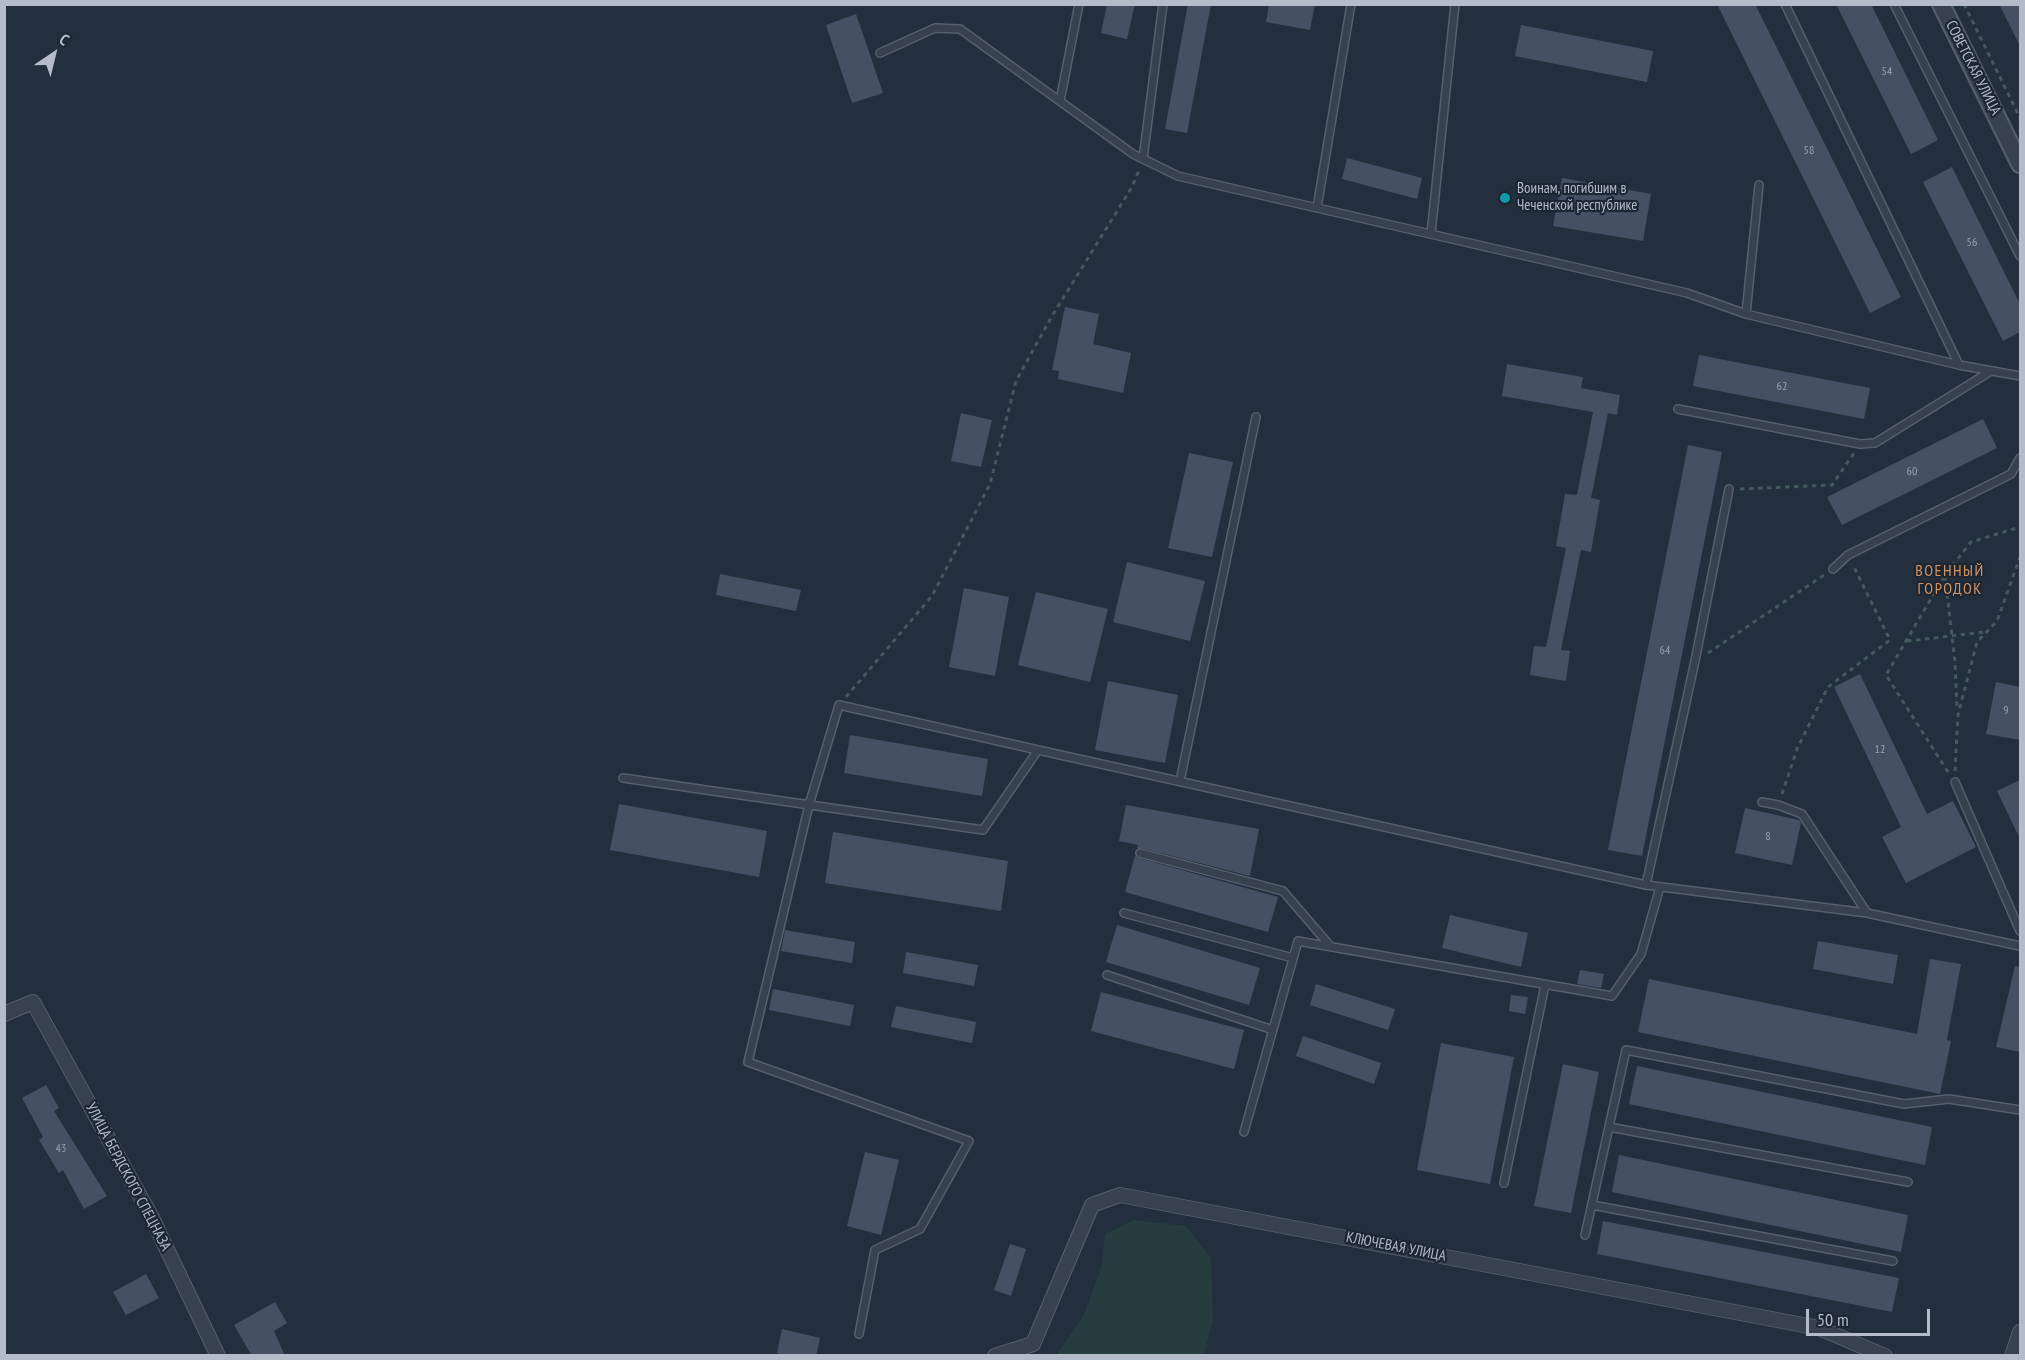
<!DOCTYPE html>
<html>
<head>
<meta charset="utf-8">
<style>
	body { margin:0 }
	#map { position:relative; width:2025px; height:1360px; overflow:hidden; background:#242f3e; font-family:"PT Sans Narrow",sans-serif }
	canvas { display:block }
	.frame { position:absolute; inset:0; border:6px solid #b4bcc9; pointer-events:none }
	.north { position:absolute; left:24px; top:24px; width:60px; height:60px; -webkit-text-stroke:4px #1d2633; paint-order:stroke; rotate:35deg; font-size:16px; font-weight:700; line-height:24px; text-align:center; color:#b4bcc9 }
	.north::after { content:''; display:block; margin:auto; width:21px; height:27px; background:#b4bcc9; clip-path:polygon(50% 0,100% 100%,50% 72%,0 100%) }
	.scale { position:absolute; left:1806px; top:1309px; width:124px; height:27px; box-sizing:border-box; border:3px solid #b4bcc9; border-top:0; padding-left:8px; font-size:18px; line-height:21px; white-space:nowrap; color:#b4bcc9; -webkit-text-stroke:4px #1d2633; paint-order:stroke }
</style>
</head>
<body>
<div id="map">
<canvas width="2025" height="1360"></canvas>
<div class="frame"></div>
<div class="north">С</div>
<div class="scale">50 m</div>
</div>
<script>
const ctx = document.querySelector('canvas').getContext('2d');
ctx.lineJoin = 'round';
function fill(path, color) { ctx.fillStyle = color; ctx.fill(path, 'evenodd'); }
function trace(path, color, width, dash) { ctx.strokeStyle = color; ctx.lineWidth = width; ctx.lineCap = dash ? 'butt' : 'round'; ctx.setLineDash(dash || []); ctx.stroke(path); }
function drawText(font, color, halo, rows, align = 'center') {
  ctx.font = font + ' "PT Sans Narrow",sans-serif'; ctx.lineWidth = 4.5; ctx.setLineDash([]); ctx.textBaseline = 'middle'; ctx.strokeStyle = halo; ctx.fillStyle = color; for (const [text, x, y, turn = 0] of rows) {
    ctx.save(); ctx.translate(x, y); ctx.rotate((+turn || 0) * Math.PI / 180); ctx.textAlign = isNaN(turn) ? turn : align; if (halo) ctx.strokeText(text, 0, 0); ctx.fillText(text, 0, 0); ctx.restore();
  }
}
fill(new Path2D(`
	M1134,1220L1186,1226L1211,1258L1213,1320L1204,1355H1056L1084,1315L1101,1268L1105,1234Z`), '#263c3f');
fill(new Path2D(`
	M1107,4H1135L1127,39L1101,33Z
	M1188,4H1211L1187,133L1165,129Z
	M1269,4H1315L1310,30L1266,22Z
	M1717,4H1755L1901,297L1870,313Z
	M1836,4H1871L1938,140L1911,154Z
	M1999,4H2020V46Z
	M856,14L883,93L852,103L826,25Z
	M1521,25L1653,51L1647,82L1515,56Z
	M1347,158L1422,178L1417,199L1342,179Z
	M1952,167L2020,304V332L2003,341L1923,182Z
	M1562,178L1651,194L1643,241L1553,226Z
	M1065,307L1099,314L1093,344L1131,353L1123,393L1058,379L1059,371L1052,370Z
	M1699,355L1870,388L1864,419L1693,386Z
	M1507,364L1583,377L1581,388L1620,395L1617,415L1608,413L1591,498L1600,500L1591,552L1581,550L1561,650L1570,651L1566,681L1530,675L1534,646L1546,647L1566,548L1556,546L1565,494L1577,495L1593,412L1502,396Z
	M961,413L992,420L981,467L951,461Z
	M1983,419L1997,448L1842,525L1827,497Z
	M1688,445L1722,452L1642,856L1608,850Z
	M1189,453L1233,462L1212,557L1168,548Z
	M1127,562L1205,581L1190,641L1113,622Z
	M720,574L801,590L796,611L716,595Z
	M964,588L1009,597L995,676L949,667Z
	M1036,592L1108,609L1090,682L1018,665Z
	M1860,674L1927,814L1953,801L1976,847L1906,883L1882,837L1901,827L1834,687Z
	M1108,681L1178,695L1165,763L1095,750Z
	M1996,682L2020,687V740L1986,734Z
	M850,735L988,759L982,796L844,773Z
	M2020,780V839L1997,791Z
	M619,804L767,831L759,877L610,850Z
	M1126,805L1259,829L1250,876L1141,848H1137L1138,845L1119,841Z
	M1745,808L1799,820L1801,823L1792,865L1735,853Z
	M833,832L1008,861L1001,911L825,883Z
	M1135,856L1139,858L1278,897L1268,932L1125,892Z
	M1450,915L1528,933L1521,967L1442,948Z
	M1117,925L1260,968L1249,1005L1106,962Z
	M785,930L855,942L852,963L781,951Z
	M1818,941L1898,955L1893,984L1813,969Z
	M906,952L978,965L974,986L903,973Z
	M1930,959L1961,964L1947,1040L1951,1041L1940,1094L1638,1032L1649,979L1917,1034Z
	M2015,966L2020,967V1052L1996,1047Z
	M1580,970L1604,974L1601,988L1577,984Z
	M1316,984L1395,1009L1388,1030L1310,1005Z
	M773,989L854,1005L850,1026L769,1010Z
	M1101,992L1244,1030L1234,1069L1091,1031Z
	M1511,995L1528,997L1525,1014L1509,1011Z
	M896,1006L976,1022L972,1043L891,1027Z
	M1303,1036L1381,1063L1374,1084L1296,1056Z
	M1441,1043L1514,1057L1490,1184L1417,1170Z
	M1563,1064L1599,1072L1571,1213L1534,1206Z
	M1637,1066L1932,1127L1925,1165L1629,1104Z
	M46,1085L59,1108L54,1111L107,1196L84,1209L63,1170L59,1173L39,1140L43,1137L22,1098Z
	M865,1152L899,1160L881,1235L847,1226Z
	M1619,1155L1908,1215L1901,1252L1612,1192Z
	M1603,1221L1899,1278L1892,1312L1597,1254Z
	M1010,1244L1026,1249L1011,1296L994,1290Z
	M146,1274L159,1298L126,1315L113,1292Z
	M275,1302L287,1323L274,1331L285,1356H252L234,1325Z
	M782,1329L820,1338L816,1356H787L777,1353Z`), '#455162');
const service = new Path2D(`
	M1785,4L1959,365
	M1894,4L2020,256
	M880,53L935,28L960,29L1133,154L1178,176L1687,293L1746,314L1959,365L2020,376
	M1060,101L1079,4
	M1143,159L1163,4
	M1317,208L1351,4
	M1431,234L1455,4
	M1746,314L1759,185
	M1678,409L1860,444L1875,443L1991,371
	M1729,489L1695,661L1646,885L1867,913L2020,946
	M1833,569L1848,555L2011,474L2020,458
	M623,778L983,830L1038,750L1646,885
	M1180,781L1256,417
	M1955,782L2020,931
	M1762,802L1778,805L1802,814L1867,913
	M1140,853L1283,891L1331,947
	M1124,913L1293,958
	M1107,975L1273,1030
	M1609,1127L1908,1182
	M1244,1132L1298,941L1612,996L1641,954L1660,887
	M1504,1183L1545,985
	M1592,1205L1893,1261
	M1585,1235L1626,1050L1904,1104L1949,1099L2020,1110
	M859,1334L875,1250L920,1229L969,1141L748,1062L809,805L839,705L1038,750`);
const minor = new Path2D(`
	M4,1014L33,1002L151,1216L218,1356
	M995,1356L1033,1344L1092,1205L1120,1195L1819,1328L1885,1356
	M2012,1356L2020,1332`);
const tertiary = new Path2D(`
	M1941,4L2020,164`);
trace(service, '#565f6c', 10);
trace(minor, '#565f6c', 16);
trace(tertiary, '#565f6c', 20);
trace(new Path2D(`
	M1964,4L2020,118
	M1740,489L1832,485L1854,453
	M1945,576L1955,662L1957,710
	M1907,641L1985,632
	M1708,653L1824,575
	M846,697L932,596L990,484L1016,381L1052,316L1132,187L1140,168
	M1955,771L1958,715L1977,642L1997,621L2020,557
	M1948,772L1886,675L1945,575L1971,542L2020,527
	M1782,794L1797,749L1828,687L1890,640L1853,565`), '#44595c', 3, [4.5, 4.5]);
trace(service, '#38414e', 7);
trace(minor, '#38414e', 14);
trace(tertiary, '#38414e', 16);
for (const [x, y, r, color] of [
	[1505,198,6,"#0f9aa8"]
]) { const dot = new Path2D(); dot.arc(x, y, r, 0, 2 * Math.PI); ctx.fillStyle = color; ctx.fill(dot); trace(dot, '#1d2633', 2); }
drawText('12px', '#98a1af', null, [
	["54",1887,72],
	["58",1809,151],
	["56",1972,243],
	["62",1782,387],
	["60",1912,472],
	["64",1665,651],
	["9",2006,711],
	["12",1880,750],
	["8",1768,837],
	["43",61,1149]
]);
drawText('15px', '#b4bcc9', '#1d2633', [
	["СОВЕТСКАЯ УЛИЦА",1973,68,63],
	["УЛИЦА БЕРДСКОГО СПЕЦНАЗА",128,1177,62],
	["КЛЮЧЕВАЯ УЛИЦА",1396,1247,11]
]);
drawText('15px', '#b4bcc9', '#1d2633', [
	["Воинам, погибшим в",1517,189],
	["Чеченской республике",1517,206]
], 'left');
ctx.letterSpacing = '1.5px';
drawText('16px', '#d59563', '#1d2633', [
	["ВОЕННЫЙ",1950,571],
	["ГОРОДОК",1950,589]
]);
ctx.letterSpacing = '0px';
</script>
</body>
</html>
